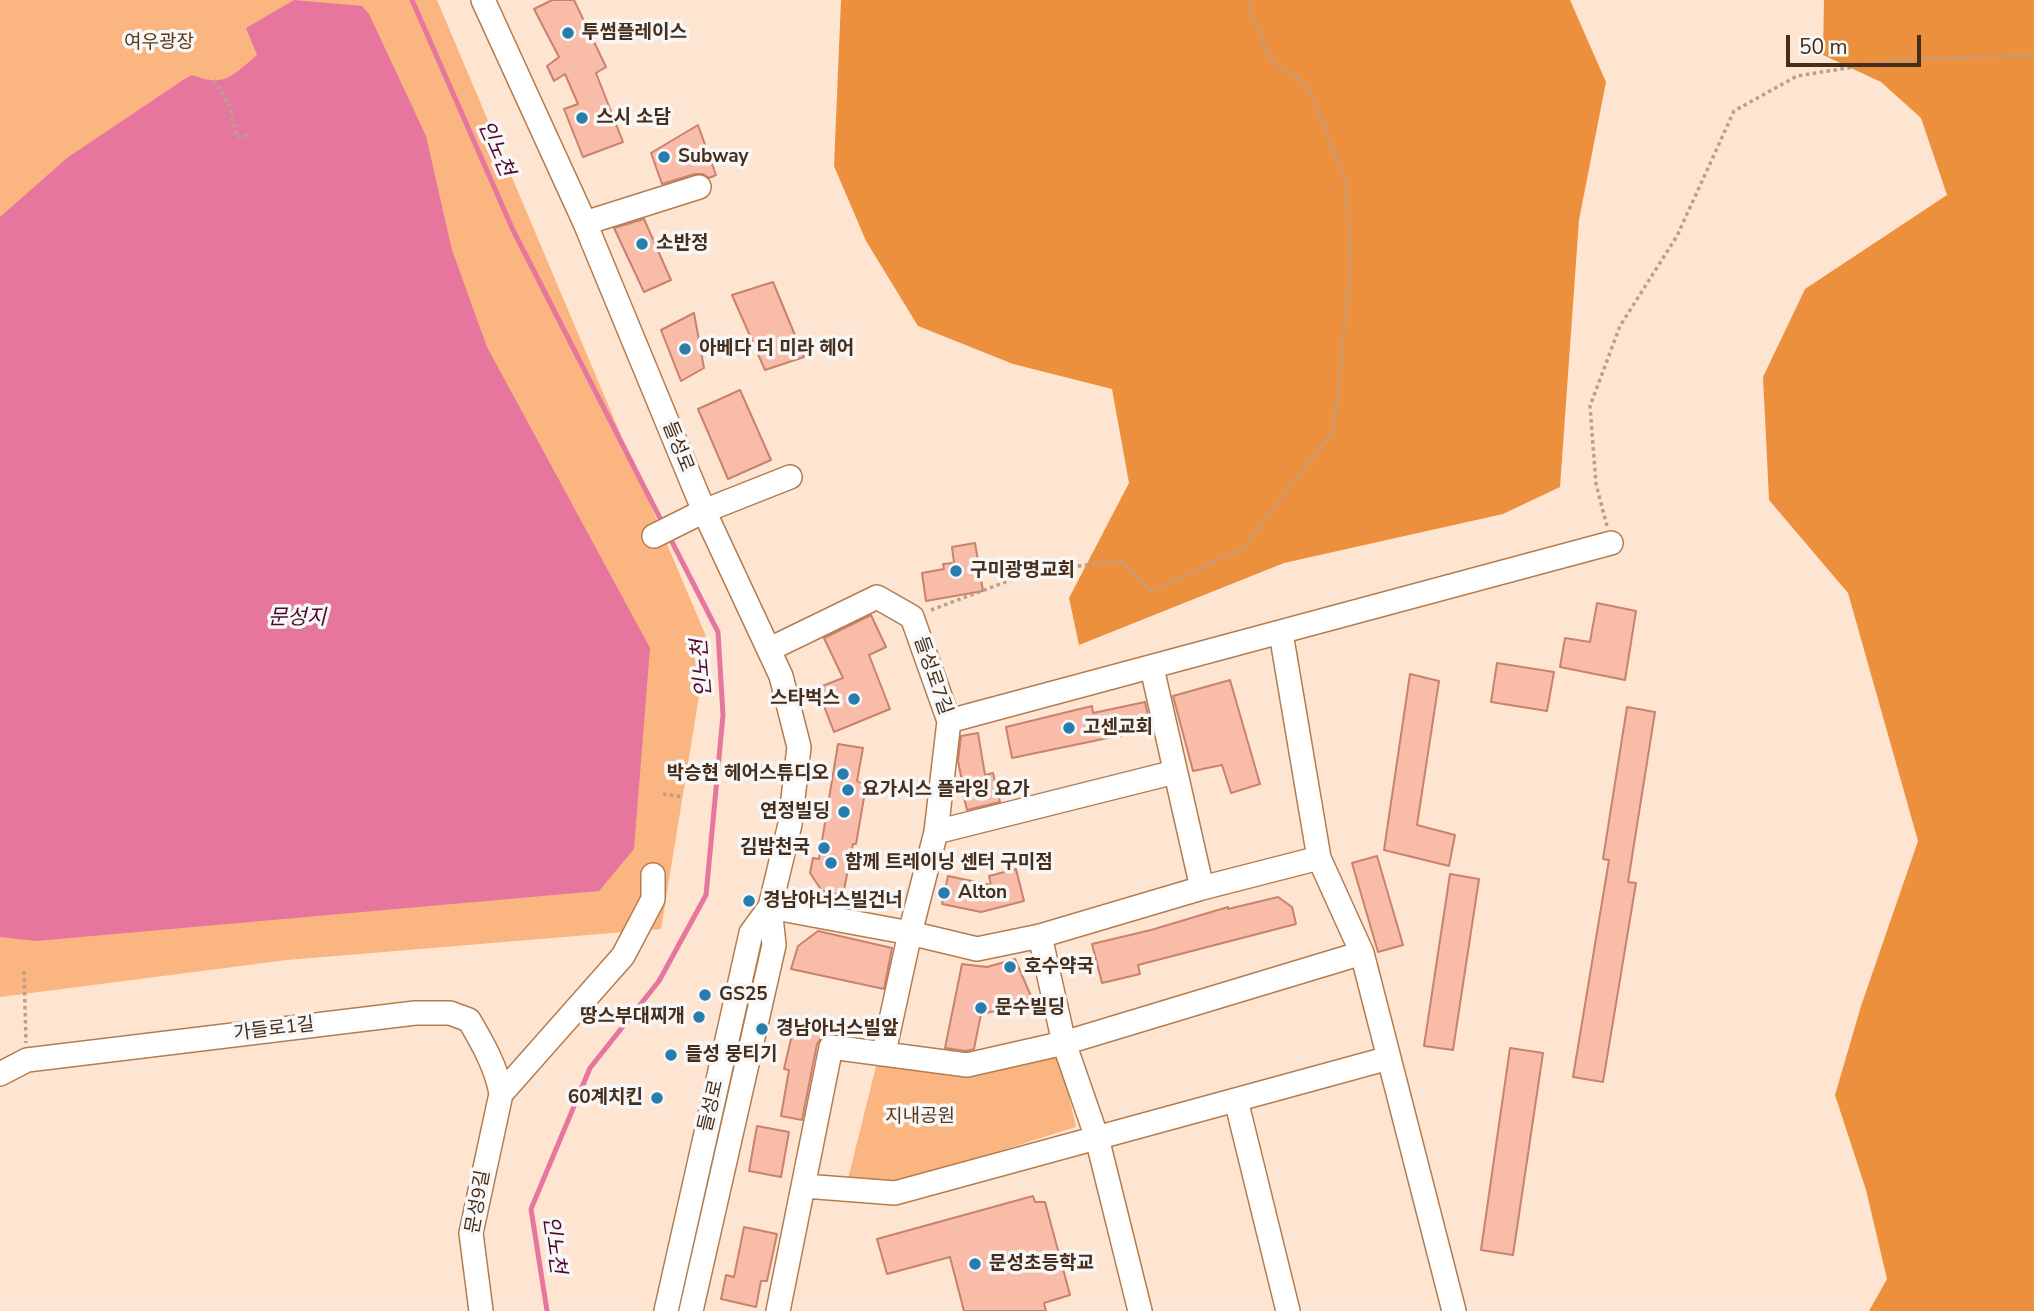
<!DOCTYPE html>
<html>
<head>
<meta charset="utf-8">
<style>
	body { margin:0 }
	#map { position:relative; width:2034px; height:1311px; overflow:hidden; background:#fee5d2; font-family:"Nunito Sans",sans-serif }
	canvas { display:block }
	.scale { position:absolute; left:1786px; top:35px; width:135px; height:32px; box-sizing:border-box; border:4px solid #462e1b; border-top:0; padding-left:9px; font-size:21px; line-height:24px; white-space:nowrap; color:#462e1b; -webkit-text-stroke:5px #f7f7f7; paint-order:stroke }
</style>
</head>
<body>
<div id="map">
<canvas width="2034" height="1311"></canvas>
<div class="scale">50 m</div>
</div>
<script>
const ctx = document.querySelector('canvas').getContext('2d');
ctx.lineJoin = 'round';
function fill(path, color) { ctx.fillStyle = color; ctx.fill(path, 'evenodd'); }
function trace(path, color, width, dash) { ctx.strokeStyle = color; ctx.lineWidth = width; ctx.lineCap = dash ? 'butt' : 'round'; ctx.setLineDash(dash || []); ctx.stroke(path); }
function drawText(font, color, halo, rows, align = 'center') {
  ctx.font = font + ' "Nunito Sans","Noto Sans KR",sans-serif'; ctx.lineWidth = 7; ctx.setLineDash([]); ctx.textBaseline = 'middle'; ctx.strokeStyle = halo; ctx.fillStyle = color; for (const [text, x, y, turn = 0] of rows) {
    ctx.save(); ctx.translate(x, y); ctx.rotate((+turn || 0) * Math.PI / 180); ctx.textAlign = isNaN(turn) ? turn : align; if (halo) ctx.strokeText(text, 0, 0); ctx.fillText(text, 0, 0); ctx.restore();
  }
}
fill(new Path2D(`
	M0,0H437L708,641L661,929L287,960L0,997Z
	M1058,1046L1076,1127L885,1187L848,1179L879,1054L967,1067Z`), '#fab581');
fill(new Path2D(`
	M841,0H1570L1606,82L1579,220L1560,487L1503,514L1284,563L1079,645L1069,598L1129,483L1112,389L1013,364L918,326L866,241L834,166Z
	M1824,0H2034V1311H1869L1887,1279L1866,1190L1835,1095L1861,1006L1918,841L1848,593L1769,500L1763,377L1805,289L1947,195L1921,118L1881,82L1823,55Z`), '#ed903e');
fill(new Path2D(`
	M294,0L362,6L369,14L426,136L452,250L487,347L650,648L634,849L599,891L36,941L0,937V217L67,158L183,80L192,75C225,88 233,75 257,55L246,28Z`), '#e7769f');
trace(new Path2D(`
	M412,0L513,230L663,524
	M547,1311L531,1209L590,1068L659,981L706,895L723,715L718,632L669,536`), '#e7769f', 5);
const building = new Path2D(`
	M552,0H574L606,67L596,73L623,142L583,157L564,109L578,104L565,74L554,81L547,66L559,57L534,9Z
	M698,125L716,175L709,178L703,174H695L662,184L651,153Z
	M644,219L671,280L644,292L614,228Z
	M773,282L804,357L765,370L732,295Z
	M694,313L704,368L681,381L661,330Z
	M740,390L771,460L728,479L698,409Z
	M975,543L983,591L926,601L922,573L944,569L943,564L954,563L952,547Z
	M1597,603L1636,611L1625,680L1560,667L1565,638L1590,642Z
	M871,615L886,647L869,655L890,709L834,732L817,688L843,678L824,638Z
	M1497,663L1554,672L1547,711L1491,702Z
	M1410,674L1439,681L1417,825L1455,835L1449,866L1384,850Z
	M1230,680L1260,784L1231,793L1222,765L1193,771L1173,696Z
	M1145,702L1151,729L1012,758L1006,727L1092,706L1093,713Z
	M1627,707L1655,712L1628,882L1636,883L1603,1082L1573,1077L1609,860L1603,859Z
	M978,733L985,775L993,773L1000,802L967,810L960,781H962L958,761L961,736Z
	M838,744L863,748L857,781L866,786L856,844H853L843,895L822,891L810,873L813,858L819,859Z
	M1377,856L1403,945L1378,952L1352,863Z
	M1016,869L1024,901L981,912L942,904L948,876L991,885L989,876Z
	M1450,874L1479,879L1453,1050L1424,1046Z
	M1278,897L1292,907L1296,924L1138,965L1140,974L1102,983L1092,944L1151,930L1228,907V909Z
	M818,931L892,948L884,989L791,969L798,946Z
	M1015,959L1034,1003L981,1014L974,1049L966,1051L945,1048L962,964L987,967Z
	M794,1026L828,1034L821,1038L817,1044L802,1120L781,1116L789,1070L784,1069Z
	M1510,1048L1543,1053L1513,1255L1481,1250Z
	M757,1126L789,1132L781,1177L749,1171Z
	M1033,1196L1035,1202H1045L1070,1295L1044,1303L1046,1311H964L950,1257L887,1274L877,1239Z
	M744,1227L777,1234L767,1281H761L756,1307L721,1299L726,1275L734,1277Z`);
fill(building, '#f9bca9');
trace(building, '#c9826b', 2);
const minor = new Path2D(`
	M483,0L585,223L704,511L781,676L799,747L790,824L770,907L774,945L691,1311
	M585,223L699,187
	M654,536L704,511L790,477
	M1281,633L1319,858L1362,953L1454,1311
	M770,649L877,597L912,617L949,721L936,832L910,933L884,1052
	M1152,668L1202,888
	M949,721L1611,543
	M936,832L1175,772
	M770,907L910,933L977,949L1040,936L1202,888L1319,858
	M1040,936L1064,1043L1097,1138L1140,1311
	M0,1074L27,1060L415,1013H450L469,1020C482,1042 497,1068 501,1094L471,1233L481,1311
	M501,1094L623,956L653,899V875
	M1236,1100L1288,1311
	M804,1186L895,1193L1389,1058
	M666,1311L751,933L770,907
	M778,1311L831,1047L967,1065L1064,1043L1362,953`);
trace(minor, '#b57c4e', 26);
trace(new Path2D(`
	M214,80L229,105L237,137L249,135
	M1607,526L1596,484L1590,406L1620,326L1677,236L1734,111L1797,76L1897,60L2034,55
	M931,610L1027,574L1119,560L1151,591L1242,549L1334,430L1351,262L1346,183L1317,109L1306,85L1270,59L1247,0
	M663,794L683,797
	M24,971L26,1043`), '#b9a08d', 3.5, [3.5, 3.5]);
trace(minor, '#fff', 23);
for (const [x, y, r, color] of [
	[568,33,7,"#287dad"],
	[582,118,7,"#287dad"],
	[664,157,7,"#287dad"],
	[642,244,7,"#287dad"],
	[685,349,7,"#287dad"],
	[956,571,7,"#287dad"],
	[854,699,7,"#287dad"],
	[1069,728,7,"#287dad"],
	[843,774,7,"#287dad"],
	[848,790,7,"#287dad"],
	[844,812,7,"#287dad"],
	[824,848,7,"#287dad"],
	[831,863,7,"#287dad"],
	[944,893,7,"#287dad"],
	[749,901,7,"#287dad"],
	[1010,967,7,"#287dad"],
	[705,995,7,"#287dad"],
	[981,1008,7,"#287dad"],
	[699,1017,7,"#287dad"],
	[762,1029,7,"#287dad"],
	[671,1055,7,"#287dad"],
	[657,1098,7,"#287dad"],
	[975,1264,7,"#287dad"]
]) { const dot = new Path2D(); dot.arc(x, y, r, 0, 2 * Math.PI); ctx.fillStyle = color; ctx.fill(dot); trace(dot, '#f7f7f7', 2.5); }
drawText('bold 19px', '#462e1b', '#f7f7f7', [
	["투썸플레이스",582,33],
	["스시 소담",596,118],
	["Subway",678,157],
	["소반정",656,244],
	["아베다 더 미라 헤어",699,349],
	["구미광명교회",970,571],
	["스타벅스",840,699,"right"],
	["고센교회",1083,728],
	["박승현 헤어스튜디오",829,774,"right"],
	["요가시스 플라잉 요가",862,790],
	["연정빌딩",830,812,"right"],
	["김밥천국",810,848,"right"],
	["함께 트레이닝 센터 구미점",845,863],
	["Alton",958,893],
	["경남아너스빌건너",763,901],
	["호수약국",1024,967],
	["GS25",719,995],
	["문수빌딩",995,1008],
	["땅스부대찌개",685,1017,"right"],
	["경남아너스빌앞",776,1029],
	["들성 뭉티기",685,1055],
	["60계치킨",643,1098,"right"],
	["문성초등학교",989,1264]
], 'left');
drawText('19px', '#5d3717', '#f7f7f7', [
	["여우광장",159,43],
	["지내공원",920,1117]
]);
drawText('19px', '#462e1b', '#f7f7f7', [
	["들성로",677,447,68],
	["들성로7길",932,676,71],
	["가들로1길",274,1030,-7],
	["들성로",712,1106,-77],
	["문성9길",479,1202,-80]
]);
drawText('italic 21px', '#4f072a', '#f7f7f7', [
	["인노천",495,149,66],
	["문성지",297,619],
	["인노천",703,668,-95],
	["인노천",553,1245,82]
]);
</script>
</body>
</html>
